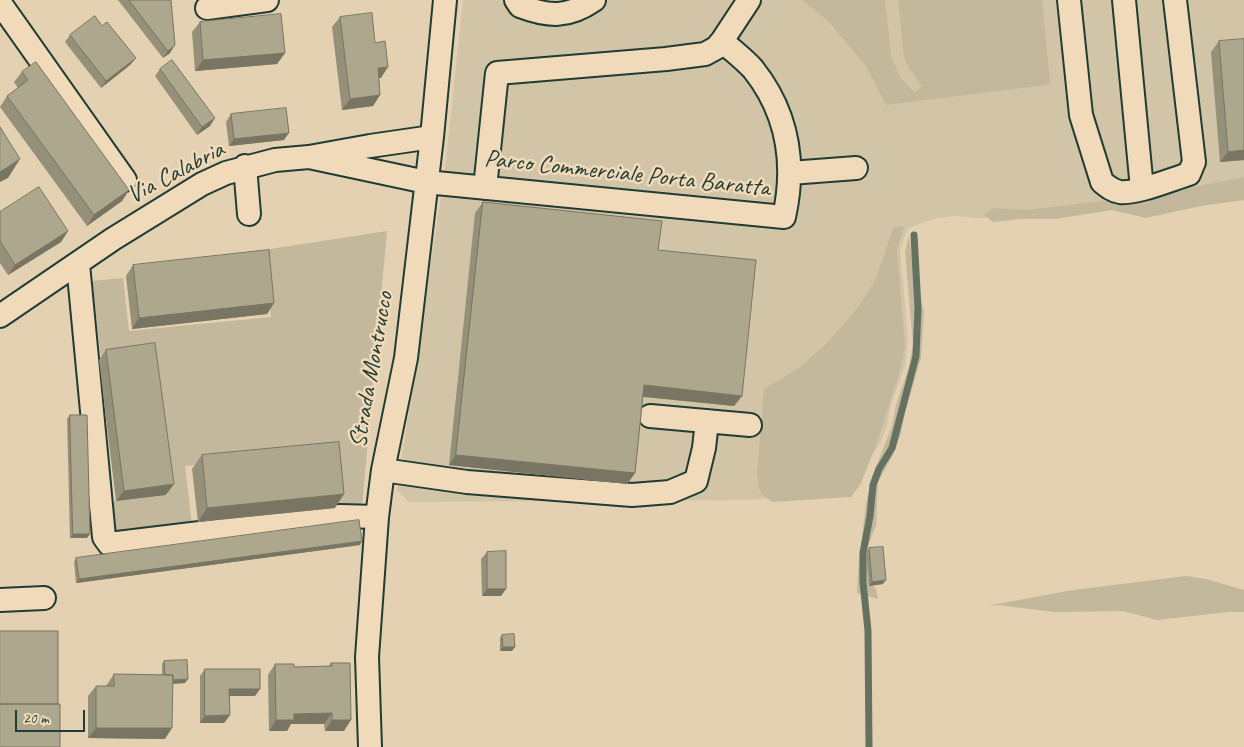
<!DOCTYPE html>
<html>
<head>
<meta charset="utf-8">
<style>
	body { margin:0 }
	#map { position:relative; width:1244px; height:747px; overflow:hidden; background:#e3d1b1; font-family:Caveat,sans-serif }
	canvas { display:block }
	.scale { position:absolute; left:15px; top:710px; width:70px; height:22px; box-sizing:border-box; border:2px solid #1f3d34; border-top:0; padding-left:6px; font-size:15px; line-height:18px; white-space:nowrap; color:#1f3d34; -webkit-text-stroke:4px #f0dab9; paint-order:stroke }
</style>
</head>
<body>
<div id="map">
<canvas width="1244" height="747"></canvas>
<div class="scale">20 m</div>
</div>
<script>
const ctx = document.querySelector('canvas').getContext('2d');
ctx.lineJoin = 'round';
function fill(path, color) { ctx.fillStyle = color; ctx.fill(path, 'evenodd'); }
function trace(path, color, width, dash) { ctx.strokeStyle = color; ctx.lineWidth = width; ctx.lineCap = dash ? 'butt' : 'round'; ctx.setLineDash(dash || []); ctx.stroke(path); }
function drawText(font, color, halo, rows, align = 'center') {
  ctx.font = font + ' Caveat,sans-serif'; ctx.lineWidth = 5; ctx.setLineDash([]); ctx.textBaseline = 'middle'; ctx.strokeStyle = halo; ctx.fillStyle = color; for (const [text, x, y, turn = 0] of rows) {
    ctx.save(); ctx.translate(x, y); ctx.rotate((+turn || 0) * Math.PI / 180); ctx.textAlign = isNaN(turn) ? turn : align; if (halo) ctx.strokeText(text, 0, 0); ctx.fillText(text, 0, 0); ctx.restore();
  }
}
fill(new Path2D(`
	M463,0H1244V188L1094,212L977,218L955,216L936,218L908,228L900,250L908,338L905,366L891,404L887,425L880,444L866,463L849,492L748,500L409,502L397,490L445,169Z`), '#d2c4a6');
fill(new Path2D(`
	M802,0H885L891,56L900,77L915,93L922,86L909,68L904,57L898,0H1042L1050,83L1047,85L886,105L866,66L828,21Z
	M1244,177V200L1201,206L1146,218L1112,210L1055,219H1020L993,222L984,215L992,208L1027,210L1154,195Z
	M904,226L897,250L905,345L901,368L877,443L860,485L851,497L773,502C758,493 759,491 757,474L764,389L799,368L827,343L857,309L875,281L894,227Z
	M387,231L362,506L339,507L334,451L185,466L192,525L112,534L109,502L168,495L149,351L101,357L92,281L123,278L129,331L271,317L264,250Z
	M909,236L915,280L924,312L921,358L905,412L901,434L893,455L878,482L876,526L867,548V559L869,581L876,589L878,599L857,593L858,571L866,503L872,477L892,426L896,405L909,367L913,344L905,251Z
	M1186,576L1206,579L1244,590V612H1228L1157,620L1123,611L1054,612L998,605L986,606L1073,590Z`), '#c3b89c');
trace(new Path2D(`
	M869,747L868,631L863,582V553L870,516L873,485L879,469L892,448L916,356L918,308L914,235`), '#667261', 7);
const minor = new Path2D(`
	M516,0L520,6C549,17 568,18 594,0
	M1069,0L1081,115L1102,182C1108,187 1113,191 1120,192C1137,194 1172,179 1189,174L1194,162L1175,0
	M1124,0L1142,189
	M0,3L125,180
	M207,8L267,0
	M309,157L426,182L784,217C796,163 788,113 753,69C744,59 732,50 722,41
	M245,166L249,214
	M790,173L856,168
	M485,188L497,73L666,59L705,54L716,48L722,41L749,0
	M78,264L104,537L109,544L340,516L377,517
	M0,316L113,239L202,184L226,173L275,160L309,157L370,146L432,137
	M650,416L750,425
	M383,470L467,482L632,495L670,492L696,481L704,448L707,421
	M0,600L44,598
	M370,747L367,657L377,517L383,470L406,358L432,137L445,0`);
trace(minor, '#1f3d34', 26);
trace(minor, '#f0dab9', 22);
fill(new Path2D(`
	M118,0H171L170,53L163,58Z
	M340,17L375,43L381,78H379L380,95L373,106L342,110L332,27Z
	M200,22L285,53L277,64L195,71L192,32Z
	M102,26L136,58L130,65L101,88L65,42L70,35Z
	M1219,41L1244,160L1220,162L1211,52Z
	M160,69L210,126L197,135L155,76Z
	M22,72L129,190L122,201L87,226L0,107L7,96L18,88L14,82Z
	M231,114L284,140L229,146L226,122Z
	M483,202L658,250L742,396L734,406L643,397L635,473L627,484L449,465L475,213Z
	M0,212L68,231L61,242L8,275L0,263Z
	M133,265L274,303L267,314L132,329L126,276Z
	M106,350L166,495L116,501L99,360Z
	M70,415L87,538H70L67,419Z
	M202,455L335,508L198,522L192,469Z
	M360,545L76,583L74,562L76,558Z
	M869,548L883,584L869,586L866,552Z
	M487,552L501,596H482L481,559Z
	M502,635L512,651H500V638Z
	M164,661L185,683L173,684L165,739L88,738V696L96,686H106L114,674L162,675V664Z
	M331,663L344,731H325L324,724H291L287,731H269L268,675L275,664L294,667L329,666Z
	M205,669L255,696H230V715L224,723H200V676Z`), '#949079');
fill(new Path2D(`
	M175,45L170,53L163,58L168,51Z
	M285,53L277,64L195,71L203,60Z
	M136,58L130,65L101,88L106,81Z
	M388,67L381,78L370,79L378,68Z
	M380,95L373,106L342,110L350,99Z
	M215,118L210,126L197,135L202,127Z
	M289,133L284,140L229,146L234,139Z
	M1244,150V160L1220,162L1228,152Z
	M20,159L8,178L0,182V172Z
	M129,190L122,201L87,226L94,215Z
	M68,231L61,242L8,275L15,265Z
	M274,303L267,314L132,329L139,318Z
	M644,385L742,396L734,406L637,396Z
	M456,455L635,473L627,484L449,465Z
	M174,484L166,495L116,501L124,491Z
	M344,494L335,508L198,522L207,508Z
	M73,534H90L87,538H70Z
	M362,541L360,545L76,583L79,579Z
	M886,580L883,584L869,586L872,582Z
	M487,589H506L501,596H482Z
	M503,647H515L512,651H500Z
	M188,679L185,683L162,684L165,680Z
	M229,689H260L255,696H224Z
	M332,713L324,724H291L287,731H269L276,720L294,714Z
	M230,715L224,723H200L205,716Z
	M332,720H351L344,731H325Z
	M96,728H172L165,739L88,738Z`), '#787563');
const building = new Path2D(`
	M129,0H171L175,45L168,51Z
	M372,13L375,43L385,41L388,67L378,68L380,95L350,99L340,17Z
	M281,14L285,53L203,60L200,22Z
	M95,16L102,26L107,22L136,58L106,81L70,35Z
	M1244,39V150L1228,152L1219,41Z
	M172,60L215,118L202,127L160,69Z
	M36,62L129,190L94,215L7,96L28,80L22,72Z
	M286,108L289,133L234,139L231,114Z
	M0,127L20,159L0,172Z
	M39,187L68,231L15,265L0,241V212Z
	M483,202L662,221L658,250L756,260L742,396L644,385L635,473L456,455Z
	M269,250L274,303L139,318L133,265Z
	M155,343L174,484L124,491L106,350Z
	M70,415H87L90,534H73Z
	M339,442L344,494L207,508L202,455Z
	M359,520L362,541L79,579L76,558Z
	M883,547L886,580L872,582L869,548Z
	M506,551V589H487V552Z
	M0,631H58V704H0Z
	M514,634L515,647H503L502,635Z
	M187,660L188,679L173,680V675H165L164,661Z
	M331,663H350L351,720H332V713L294,714V720H276L275,664H294V667L332,666Z
	M205,669H260V689H229L230,715L205,716Z
	M114,674L173,675L172,728H96V686H114Z
	M0,704H60V747H0Z`);
fill(building, '#aca78d');
trace(building, '#787563', 1);
drawText('25px', '#1f3d34', '#f0dab9', [
	["Via Calabria",176,173,-28],
	["Parco Commerciale Porta Baratta",627,174,6],
	["Strada Montrucco",372,370,-80]
]);
</script>
</body>
</html>
